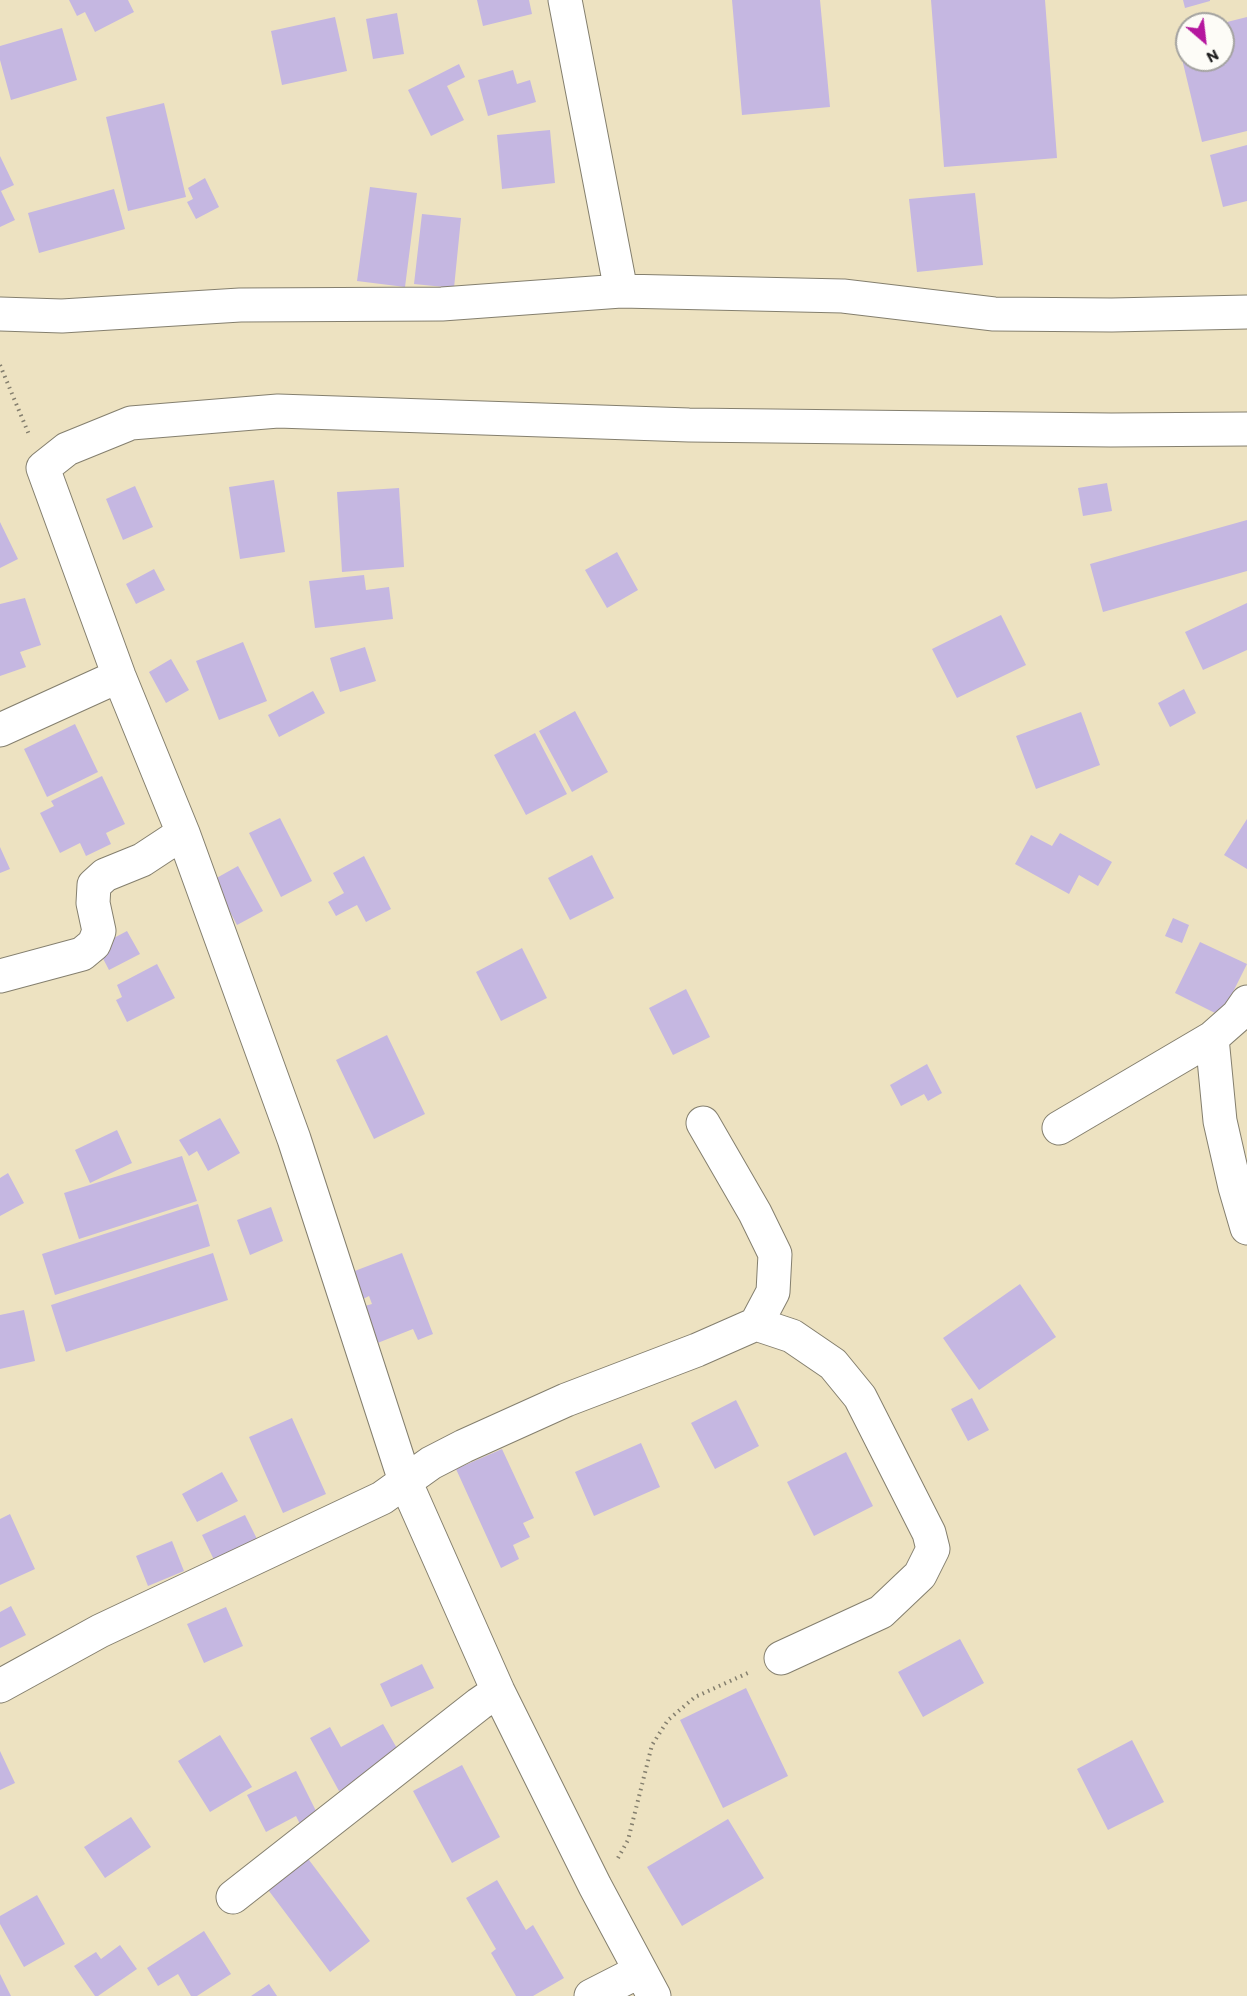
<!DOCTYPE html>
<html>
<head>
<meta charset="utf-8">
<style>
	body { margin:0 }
	#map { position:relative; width:1247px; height:1996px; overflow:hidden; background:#ede2c1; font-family:Itim,sans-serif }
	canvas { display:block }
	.north { position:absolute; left:1175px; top:12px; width:60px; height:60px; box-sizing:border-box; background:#fdfcf7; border:2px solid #a3a29f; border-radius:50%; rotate:152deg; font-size:16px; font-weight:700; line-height:24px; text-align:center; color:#1c1c1c }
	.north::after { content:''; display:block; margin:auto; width:21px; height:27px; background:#b5179e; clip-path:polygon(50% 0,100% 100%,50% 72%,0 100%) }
</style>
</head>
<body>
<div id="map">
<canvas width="1247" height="1996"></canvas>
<div class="north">N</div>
</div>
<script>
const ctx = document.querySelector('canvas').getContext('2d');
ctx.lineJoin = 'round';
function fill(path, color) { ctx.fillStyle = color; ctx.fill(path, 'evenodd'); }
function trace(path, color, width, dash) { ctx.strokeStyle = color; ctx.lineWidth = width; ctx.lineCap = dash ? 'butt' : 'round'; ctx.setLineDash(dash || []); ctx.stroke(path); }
fill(new Path2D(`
	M69,0H128L134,12L95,32L85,12L77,16Z
	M477,0H529L532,14L483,26Z
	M732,0H820L830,107L742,115Z
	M931,0H1045L1057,158L944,167Z
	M1183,0H1210V1L1185,8Z
	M397,13L404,54L373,59L366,19Z
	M335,17L347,71L282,85L271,31Z
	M1247,17V131L1202,142L1176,34L1187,32V60H1223V23Z
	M62,28L77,80L11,100L0,60V46Z
	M459,64L465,77L447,86L464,120L431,136L408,90Z
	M513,70L517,84L530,80L536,102L488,116L478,80Z
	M164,103L186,197L128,211L106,117Z
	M550,130L555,183L502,189L497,135Z
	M1247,145V201L1223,207L1210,155Z
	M0,156L14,185L1,191L15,220L0,227Z
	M205,178L219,207L196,219L187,202L193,199L188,188Z
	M370,187L417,193L405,287L357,281Z
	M114,189L125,229L39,253L28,213Z
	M975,193L983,265L917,272L909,199Z
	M422,214L461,218L454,288L414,284Z
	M274,480L285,552L240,559L229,487Z
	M1107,483L1112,511L1083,516L1078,488Z
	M135,486L153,527L123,540L106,499Z
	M399,488L404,567L342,572L337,492Z
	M1247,520V571L1103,612L1090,564Z
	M0,522L18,559L0,568Z
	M617,552L638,590L607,608L585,570Z
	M154,569L165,590L136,604L126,584Z
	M364,575L366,590L389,587L393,619L315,628L309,581Z
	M25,598L41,645L20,652L26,667L0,676V604Z
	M1247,603V650L1203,670L1185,632Z
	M1001,615L1026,665L957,698L932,649Z
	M243,642L267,701L219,720L196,661Z
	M365,647L376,681L340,692L330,658Z
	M171,659L189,690L166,703L149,672Z
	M1184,689L1196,713L1170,727L1158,703Z
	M313,691L325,713L279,737L268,715Z
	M575,711L608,772L572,792L539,731Z
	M1081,712L1100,765L1036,789L1016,736Z
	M75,724L98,772L47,797L24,749Z
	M535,733L567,794L526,815L494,755Z
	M102,776L125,824L106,833L111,844L86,856L80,843L60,853L40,813L54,806L51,801Z
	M280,818L312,881L281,897L249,833Z
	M1247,819V869L1224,855Z
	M1060,833L1112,862L1098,886L1079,875L1069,894L1015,864L1031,835L1052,846Z
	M0,847L10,869L0,873Z
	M592,855L614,898L570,920L548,878Z
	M364,856L391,909L366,922L357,905L336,916L328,902L344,893L333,873Z
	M238,866L263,911L237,925L213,880Z
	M1173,918L1189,925L1182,943L1165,936Z
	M127,931L140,954L109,970L97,947Z
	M1200,942L1247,964L1221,1016L1175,993Z
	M522,948L547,998L501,1021L476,972Z
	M157,964L175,998L127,1022L116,1000L122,997L117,985Z
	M686,989L710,1037L673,1055L649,1008Z
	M387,1035L425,1114L374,1139L336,1060Z
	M927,1064L942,1093L928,1101L924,1094L901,1106L890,1085Z
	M220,1118L240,1153L208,1171L197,1151L189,1156L179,1140Z
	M117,1130L132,1163L90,1183L75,1150Z
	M182,1156L197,1201L79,1239L64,1193Z
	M8,1173L24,1203L0,1216V1178Z
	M198,1204L210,1246L55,1295L42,1254Z
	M271,1207L283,1241L250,1255L237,1220Z
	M213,1253L228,1300L66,1352L51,1305Z
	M402,1253L433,1334L418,1340L413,1329L375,1344L361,1307L372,1304L369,1296L363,1299L352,1272Z
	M1020,1284L1056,1337L979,1390L943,1338Z
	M24,1310L35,1361L0,1369V1315Z
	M972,1398L989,1430L968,1441L951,1409Z
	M736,1400L759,1446L715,1469L691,1423Z
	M292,1418L326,1494L283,1513L249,1437Z
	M641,1443L660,1487L594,1516L575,1472Z
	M502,1449L534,1518L523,1523L530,1537L513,1545L519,1559L501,1568L456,1469Z
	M846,1452L873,1506L814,1536L787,1482Z
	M222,1472L238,1501L197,1522L182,1494Z
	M10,1514L35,1569L0,1585V1519Z
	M245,1515L259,1543L216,1564L202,1535Z
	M172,1541L184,1571L148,1586L136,1556Z
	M11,1606L26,1635L0,1648V1612Z
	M226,1607L243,1646L204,1663L187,1624Z
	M960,1639L984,1683L923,1717L898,1672Z
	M422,1664L434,1688L391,1707L380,1684Z
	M746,1688L788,1776L723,1808L680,1720Z
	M383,1724L402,1757L339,1791L310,1738L330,1727L341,1747Z
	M220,1735L252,1787L210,1812L178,1761Z
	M1132,1740L1164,1802L1108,1830L1077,1769Z
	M0,1751L15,1783L0,1790Z
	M462,1765L500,1837L452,1863L413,1791Z
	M296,1771L320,1819L302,1828L296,1816L266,1832L247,1795Z
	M131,1817L151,1847L105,1878L84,1847Z
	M728,1819L764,1878L682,1926L647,1867Z
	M306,1856L370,1941L330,1972L266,1887Z
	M497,1880L526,1930L533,1925L564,1978L533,1996H516L491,1953L496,1949L466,1898Z
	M37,1895L65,1944L24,1967L0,1924V1916Z
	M204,1931L231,1974L197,1996H191L178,1974L158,1986L147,1968Z
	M120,1945L137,1969L98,1996H95L74,1966L96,1952L101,1959Z
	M0,1974L11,1996H0Z
	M269,1984L277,1996H251Z`), '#c5b7e1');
const minor = new Path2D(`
	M565,0L621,291
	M0,314L62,316L240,305L442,304L621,291L843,296L994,314L1112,315L1247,312
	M0,730L119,676
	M0,976L82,954L94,944L99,931L93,903L94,885L105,875L142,860L183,833
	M1212,1038L1220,1121L1235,1187L1247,1228
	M1059,1128L1212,1038L1238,1015L1247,1002
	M756,1324L792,1336L833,1364L860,1397L929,1533L933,1549L920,1575L881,1612L781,1658
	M0,1686L100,1631L382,1498L431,1463L464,1446L566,1400L697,1350L756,1324L773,1292L775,1254L755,1213L703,1123
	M233,1897L479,1704L498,1691
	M591,1996L640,1971
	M654,1996L595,1886L498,1691L405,1481L294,1139L183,833L119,676L43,468L67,449L131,423L278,411L689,425L1111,430L1247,429`);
trace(minor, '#847f6e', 35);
trace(new Path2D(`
	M0,365L30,437
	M618,1858L628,1840L652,1745L668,1720L695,1697L750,1672`), '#847f6e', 4, [1.5, 4.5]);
trace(minor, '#fff', 33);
</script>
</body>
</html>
